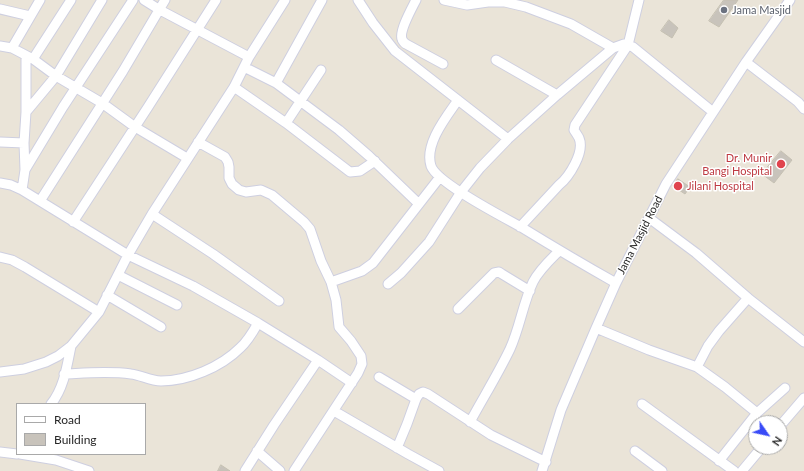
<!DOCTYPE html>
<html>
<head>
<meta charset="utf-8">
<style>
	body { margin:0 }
	#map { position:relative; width:804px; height:471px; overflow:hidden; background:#eae4d8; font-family:Lato,sans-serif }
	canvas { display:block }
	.legend { position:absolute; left:16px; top:403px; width:130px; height:52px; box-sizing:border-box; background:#fff; border:1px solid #a9a9a9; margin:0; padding:5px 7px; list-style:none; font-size:12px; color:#272727 }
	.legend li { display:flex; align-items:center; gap:8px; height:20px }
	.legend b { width:20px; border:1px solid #a9a9a9 }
	.north { position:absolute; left:748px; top:415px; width:40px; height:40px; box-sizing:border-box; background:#fff; border:1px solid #a9a9a9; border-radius:50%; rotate:124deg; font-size:11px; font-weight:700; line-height:16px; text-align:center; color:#272727 }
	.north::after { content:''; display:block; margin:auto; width:14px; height:18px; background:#384af7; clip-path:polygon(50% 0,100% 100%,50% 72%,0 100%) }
</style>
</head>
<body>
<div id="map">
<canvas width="804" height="471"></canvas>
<ul class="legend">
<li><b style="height:5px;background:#fff"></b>Road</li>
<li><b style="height:11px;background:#c8c3bb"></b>Building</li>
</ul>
<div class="north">N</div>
</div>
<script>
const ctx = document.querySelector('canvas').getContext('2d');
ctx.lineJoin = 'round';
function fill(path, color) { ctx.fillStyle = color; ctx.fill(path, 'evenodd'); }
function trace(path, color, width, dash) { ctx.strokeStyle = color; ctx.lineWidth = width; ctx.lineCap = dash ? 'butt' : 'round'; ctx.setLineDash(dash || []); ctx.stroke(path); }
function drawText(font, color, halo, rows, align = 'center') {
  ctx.font = font + ' Lato,sans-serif'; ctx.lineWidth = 3; ctx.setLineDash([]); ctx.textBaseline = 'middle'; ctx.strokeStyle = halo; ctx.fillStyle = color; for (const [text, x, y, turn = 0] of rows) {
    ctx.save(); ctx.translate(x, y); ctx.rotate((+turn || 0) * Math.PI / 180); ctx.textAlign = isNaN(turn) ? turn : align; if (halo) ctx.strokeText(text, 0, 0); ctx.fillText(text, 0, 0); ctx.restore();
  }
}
const building = new Path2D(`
	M724,0H738L719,27L709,21Z
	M669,20L678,28L672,38L661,31Z
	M781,151L792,160L774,183L762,174Z
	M678,179L690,187L685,194L673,186Z
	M221,465L230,471H218Z`);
fill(building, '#c8c3bb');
trace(building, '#c5c0b2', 1);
const minor = new Path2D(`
	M40,0L12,48L33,59L56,76L102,103L135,127L187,158
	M144,0L160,10L249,57
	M358,0L373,23L395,51L508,139
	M416,0C412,8 399,31 402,39C402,40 405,44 406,44L443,64
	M444,0L467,5L488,2H505L526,7L571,24L613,48
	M0,9L30,16
	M0,46L12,48
	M26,56V112L24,143L25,170L22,190L128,255L193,286L258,323L318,360L352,383
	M33,59L71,0
	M496,60L557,95
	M746,62L798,102L804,109
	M244,67L276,83L339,130L369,156L419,204
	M276,83L322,0
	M234,87L286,123L350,172L360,171L375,161
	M458,100C447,116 424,144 431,166C437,183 503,217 521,227C552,246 584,265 616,283
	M26,112L56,76L102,0
	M286,123L321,70
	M0,142L24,143
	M198,142L225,157L228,162L229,167V178L232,184L239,190L246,192L261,190L272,195L304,222L310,229L321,261L331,282L336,300L339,327L351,341L361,356L362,364L358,373L294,471
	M25,170L63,107L133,0
	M0,183L11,185L22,190
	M40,201L123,71L165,0
	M152,214L213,254L279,301
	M649,218L696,253L748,298L804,342
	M73,222L148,107L216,0
	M520,227L559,185C569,177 585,152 579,138C578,136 576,133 574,130L575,125L628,45L639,0
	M0,257L12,260L25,267L99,312
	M118,275L177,305
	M331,282L362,271L373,263L440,177
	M388,284L401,273L429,242L461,192L480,168L508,139L557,95L613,48L624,44L633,47L713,112
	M107,295L161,327
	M458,309L494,273L499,272L502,274L530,291
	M596,328L649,350L697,367L725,387L757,413
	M697,367L708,346L719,331L748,298
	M0,372L24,369L46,362L58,356L71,346L99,312L128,255L152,214L234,87L249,57L285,0
	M64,374C87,373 109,371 131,374C141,375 150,381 161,381C188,381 221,367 240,348C248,341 253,332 258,323
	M379,377L416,399L407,424L397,448
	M416,399L419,394L423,392L428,394L491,435L546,462
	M51,404C64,388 67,366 71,346
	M642,404L734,471
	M334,411L408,454L439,471
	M470,422C483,398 498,374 510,349C520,327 523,303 533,282C539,270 550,260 559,251
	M780,426L804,398
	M257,451L280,471
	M635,451L662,471
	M0,452L17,454
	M20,454L56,460L89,471
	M719,461L757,413L785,388
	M245,471L274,425L318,360
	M542,471L561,410L596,328L616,283L666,184L746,62L790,0
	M742,471L762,447`);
trace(minor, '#cecfe0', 11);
trace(minor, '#fff', 9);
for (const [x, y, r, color] of [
	[724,10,4,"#6b7280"],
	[781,164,5,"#e0444e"],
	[678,186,5,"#e0444e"]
]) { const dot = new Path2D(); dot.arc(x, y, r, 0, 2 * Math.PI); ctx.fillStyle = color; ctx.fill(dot); trace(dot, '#fff', 1.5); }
drawText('11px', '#5b616d', '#fff', [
	["Jama Masjid",732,10]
], 'left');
drawText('11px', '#be3a42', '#fff', [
	["Dr. Munir",772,158],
	["Bangi Hospital",772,171],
	["Jilani Hospital",687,186,"left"]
], 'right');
drawText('11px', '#272727', '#fff', [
	["Jama Masjid Road",640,235,-63]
]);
</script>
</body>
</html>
